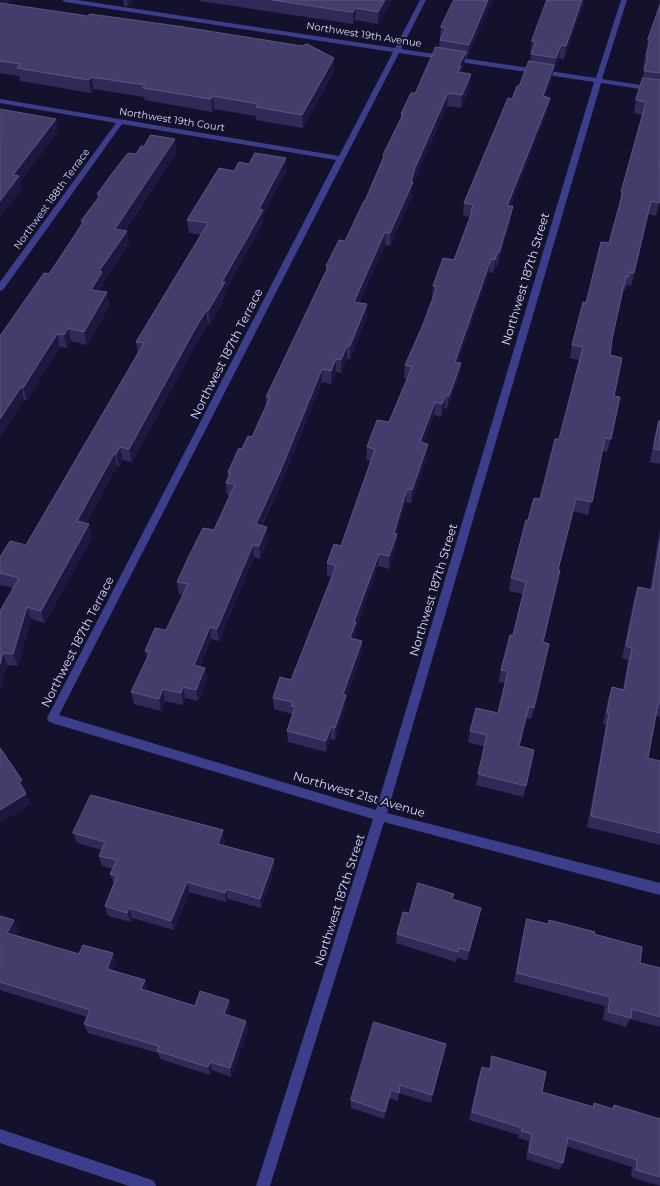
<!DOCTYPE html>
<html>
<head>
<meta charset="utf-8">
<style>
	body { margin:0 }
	canvas { display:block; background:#14112c }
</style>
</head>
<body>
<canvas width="660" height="1186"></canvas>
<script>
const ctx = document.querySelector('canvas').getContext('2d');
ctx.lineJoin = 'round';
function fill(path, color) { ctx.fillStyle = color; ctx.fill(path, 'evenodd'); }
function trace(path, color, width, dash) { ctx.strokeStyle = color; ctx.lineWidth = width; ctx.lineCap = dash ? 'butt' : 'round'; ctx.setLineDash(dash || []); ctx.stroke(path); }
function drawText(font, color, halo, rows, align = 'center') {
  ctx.font = font + ' Montserrat,sans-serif'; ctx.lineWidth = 4; ctx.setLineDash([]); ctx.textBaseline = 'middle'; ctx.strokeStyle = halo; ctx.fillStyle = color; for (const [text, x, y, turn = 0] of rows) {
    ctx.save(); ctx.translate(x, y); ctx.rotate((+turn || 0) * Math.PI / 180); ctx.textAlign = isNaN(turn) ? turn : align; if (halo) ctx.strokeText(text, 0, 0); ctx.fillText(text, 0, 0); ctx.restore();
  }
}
fill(new Path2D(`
	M62,0H77L395,48L420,0H426L401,49L596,78L621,0H627L602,79L660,88V92L601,83L387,813L660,883V895L384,822L270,1186H256L373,819L52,723L48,721L47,718L336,160L122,124L3,290L0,291V282L116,123L0,103V99L339,156L393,52L65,2ZM399,53L594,82L376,810L59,715Z
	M0,1129L149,1179L154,1181L156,1186H129L0,1143Z`), '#3c3e8b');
fill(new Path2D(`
	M0,0H10L7,4L334,58V71L303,128L256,120V116L214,109L212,112L145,100L144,97L94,89L91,93L20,81L19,76L0,73Z
	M123,0H133L128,6H124Z
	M200,0H392L378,24L355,20L353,24L200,1Z
	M454,0H493L479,30L467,57H465L464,64L461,73L470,87L461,108L447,106L414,181L412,187V195L390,246L385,245L359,303L367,304V317L350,359H347L341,373L336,372L331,384L322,382L281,484L262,526L268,540L260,559L254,557L219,641L211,639L200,667L205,668L207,680L198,701L185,698L183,705L165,701L161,711L134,704L131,692L147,659L145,651L166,630L183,595L179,594L177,582L214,530L230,496L227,495L226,483L228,478V472L242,449L252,437L266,406V397L326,272V266L345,241L365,201L383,160V155L401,119V114L415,93L439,48L441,27Z
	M585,0L564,59L559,58L554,70H553L552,77L545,97L548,110L510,206L511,219L497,266H496L493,273L489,272L458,362L461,363L459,376L447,409L444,408L441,417L434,415L423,443L427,457L411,503L406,502L396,534H397L396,546L389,569L378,566L356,629V634L354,639L362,653L346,698L345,707L335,740L331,739L326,752L288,742L287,731L292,716V714L274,709L273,698L291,680L332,577L327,576V563L341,546L371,461L366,460L367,447L389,422L407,379L404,378L405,365L422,327L433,299H432L433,286L454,260L470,217L463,216L464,203L512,99L519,86L530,61L531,54H530L532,41Z
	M660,2V163L659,168L660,200L656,216L648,214L631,286L627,285L625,290L623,289L612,339L610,355L614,396L611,439L607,452L602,451L588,515L573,511L558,570L543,642L549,644L531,719L526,718L519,746L526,786L523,797L476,785L485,747L468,742L470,731L498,713L505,683L498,682L501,670L513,635L523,594L509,591L511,578L528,520L540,499L559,439L579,360L570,358L572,345L586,303L609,243L620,205H619L621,192L642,115L634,113L636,100L645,69H643L648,40L659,8Z
	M177,152L125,231H127L129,244L104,281V285L100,291L110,305L87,345L71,341L67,348L60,347L27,400H24L0,437V336L49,274L82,225L81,221L96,201L98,198L97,194L136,154Z
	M234,171H286L263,215V223L225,291L226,295L210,325L208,324L197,342L132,462L123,460L119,467L117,466L86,523L92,537L45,623L31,619L18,666L7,665L0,691V611L13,588L0,585V557L26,545L138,354L136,342L201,235L189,233L187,220Z
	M659,421H660V464L650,462L655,434Z
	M660,529V717L656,716L648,758L660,761V845L587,827L606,725L603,724L608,699L612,687L623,690L628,660L622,658L634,599L638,587L650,590Z
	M73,833L225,841L223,846L274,870L261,908L228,899L226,902L189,892L174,930L132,918L131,922L108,916L105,906L114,884L110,874L113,869L102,866L99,856L102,850L77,843Z
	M453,899L481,908L467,961L457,957L456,962L396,943L397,934L409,913Z
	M0,916L19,929L16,935L79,954L116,963L113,970L148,989L147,990L195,1006L229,1000L230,1009L228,1016L246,1021L248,1030L231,1077L212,1070L210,1075L160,1059L158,1053L88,1033L84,1024L87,1017L0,990Z
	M527,919L547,924L549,920L594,934L640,963L660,968V1027L630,1019L626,1027L603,1020L605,1006L514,982L524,928Z
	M444,1052L431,1103L399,1093L398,1101L390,1098L384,1119L351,1108V1100Z
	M492,1056L542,1092L592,1107L594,1103L612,1109L614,1105L660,1119V1186L631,1177L632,1167L566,1146L563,1163L559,1170L526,1159L529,1141L518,1138L519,1135L469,1120L479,1075L482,1067L489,1069Z`), '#302a59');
fill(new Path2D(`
	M0,0H10L0,11Z
	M127,0H133L128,6Z
	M385,0H392L378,24V12Z
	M488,0H493L479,30L467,57L469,45Z
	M582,0H585L564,59L566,46Z
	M356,8L355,20L353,24V12Z
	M561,45L559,58L554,70L556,58Z
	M466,52L464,64L457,85L459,65Z
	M334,58V71L303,128L302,115Z
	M554,65L552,77L541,109L543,96Z
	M471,74L470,87L461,108L462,95Z
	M91,77L94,89L91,93L89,80Z
	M448,93L447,106L414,181L412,187V195L390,246V233L411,182L415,168Z
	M213,96L214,109L212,112L211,99Z
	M550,98L548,110L506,219L507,206Z
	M56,119L58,132L21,181L22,189L0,218V201L13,175Z
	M175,139L177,152L117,242L115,229Z
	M286,158V171L263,215V223L225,291L226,295L210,325L208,311L222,282L259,209Z
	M513,206L511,219L497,266L499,253Z
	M127,231L129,244L104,281V285L93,303L91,290L99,271Z
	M385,232V245L354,315V302Z
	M497,253L496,266L493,273L495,260Z
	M491,259L489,272L454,375L455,362Z
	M107,292L110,305L87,345L84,332Z
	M367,304V317L350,359V346Z
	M206,311L208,324L197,342L132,462L129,449L195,329Z
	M68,328L71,341L67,348L64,335Z
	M57,334L60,347L27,400L23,388Z
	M347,346V359L341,373V360Z
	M336,359V372L331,384V371Z
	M461,363L459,376L447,409L449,396Z
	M322,369V382L281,484L256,537V524Z
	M21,387L24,400L0,437V419Z
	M446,395L444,408L441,417L442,404Z
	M435,402L434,415L418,455L420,442Z
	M428,444L427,457L411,503L412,490Z
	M120,447L123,460L119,467L116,454Z
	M114,454L117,466L80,534L77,521Z
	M407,489L406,502L393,546L394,533Z
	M89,524L92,537L45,623L41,611Z
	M267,527L268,540L260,559L259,546Z
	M397,534L396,546L389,569V556Z
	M253,545L254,557L219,641L217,629Z
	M379,554L378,566L356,629V634L350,650V638L354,622Z
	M27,607L31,619L18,666L13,654Z
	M210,627L211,639L196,677L194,665Z
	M362,641V653L346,698L345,707L335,740V728L343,694Z
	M3,653L7,665L0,691V664Z
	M205,668L207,680L198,701L196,690Z
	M183,687L185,698L183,705L181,693Z
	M163,689L165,701L161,711L159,699Z
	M331,727V739L326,752V741Z
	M22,780L27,791L23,793L19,782Z
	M26,794L31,804L1,823L0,821V810Z
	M223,830L225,841L219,855L218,844Z
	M274,859V870L261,908L260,899Z
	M187,882L189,892L174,930L171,921Z
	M226,889L228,899L226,902L225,893Z
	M129,908L132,918L131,922L127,913Z
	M14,920L19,929L12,942L7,933Z
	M113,953L116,963L110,978L107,969Z
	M145,980L148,989L144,998L141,989Z
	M229,1000L230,1009L225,1023L224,1014Z
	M246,1021L248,1030L231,1077L230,1068Z
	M210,1062L212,1070L210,1075L208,1067Z
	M391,1090L390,1098L384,1119L385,1112Z`), '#1d1840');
const building = new Path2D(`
	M273,0H385L378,12L356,8L353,12Z
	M454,0H488L469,45L440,40L446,28L441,27Z
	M547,0H582L566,46L561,45L556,58L531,54L536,42L532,41Z
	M0,3L88,16L90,14L177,26L302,46L307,44L334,58L302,115L256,107L258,104L213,96L211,99L143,88L145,85L91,77L89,80L17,68L20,64L0,61Z
	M660,5V73L644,71L648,57L646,56L650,41L648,40Z
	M436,47L466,52L459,65L461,66L458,72L471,74L462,95L448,93L415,168L411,182H413L390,233L385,232L354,302L367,304L350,346H347L341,360L336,359L331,371L322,369L280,472L256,524L267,527L259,546L253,545L217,629L210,627L194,665L205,668L196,690L183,687L181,693L163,689L159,699L131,692L150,652L145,651L155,628L166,630L188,584L177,582L188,558L203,528L214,530L235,484L226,483L230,473L228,472L239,448L242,449L248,436L252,437L270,397H266L328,267L326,266L339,240L345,241L364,201H365L384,156L383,155L403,114H401L411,93H415Z
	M529,61L554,65L543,96L550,98L507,206H513L499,253H497L495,260L491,259L455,362L461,363L449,396L446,395L442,404L435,402L420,442L428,444L412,490L407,489L394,533L397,534L389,556L379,554L354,622H356L350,638L362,641L343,694L346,695L335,728L331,727L326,741L287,731L295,707L291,706L293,702L273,698L280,677L291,680L336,566L327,563L334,544L341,546L375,449L367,447L377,420L389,422L412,367L405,365L422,327L437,287L433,286L443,258L454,260L472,212H471L473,205L464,203L508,98L512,99L517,86H519Z
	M643,78L660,80V163L659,168H660V200L659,203L651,201L634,273L630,272L628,277L626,276L612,339L610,355L622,358L614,396L620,397L611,439L605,438L592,502L576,499L558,570H560L543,642L549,644L534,708L529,706L519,746L534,750L526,786L478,774L487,735L470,731L476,708L498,713L508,671L501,670L510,635H513L526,582L511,578L526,520H528L534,498L540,499L555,439H559L583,347L572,345L583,302L586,303L601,242L609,243L623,192H621L646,102L636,100Z
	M0,109L56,119L13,175L19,176L0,201V142L1,141H0Z
	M151,135L175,139L115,229L127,231L99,271L102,272L91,290L107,292L84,332L68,328L64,335L57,334L23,388L21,387L0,419V336L44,273L49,274L84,221H81L96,201L100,195L97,194L114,171L128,153L136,154L141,146L143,147Z
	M255,153L286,158L259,209L263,210L222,282H225L208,311H206L195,329L129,449L120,447L116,454H114L77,521L89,524L41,611L27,607L13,654L3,653L0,664V611L19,578L0,573V557L10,541L26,545L144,343L136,342L208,223L187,220L219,168L234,171L239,162L249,164Z
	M659,421H660V450L654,449Z
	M660,541V704H658L648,758L660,761V833L591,816L609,713L607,712L612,687L624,690L632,648L626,646L638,587L652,590Z
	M0,748L22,780L19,782L26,794L0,810Z
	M91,795L223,830L218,844L274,859L260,899L226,889L225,893L187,882L171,921L129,908L127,913L105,906L117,876L110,874L117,860L99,856L105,842L73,833Z
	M418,883L454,894L452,899L481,908L469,951L459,948L458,952L397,934L403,912L409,913Z
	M0,916L14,920L7,933L79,954L83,945L113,953L107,969L145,980L141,989L195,1006L200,991L229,1000L224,1014L246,1021L230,1068L210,1062L208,1067L157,1051L159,1046L84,1024L90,1010L0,982Z
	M527,919L548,924L549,920L595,932L594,934L642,947L640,963L660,968V1017L632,1009L631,1018L608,1012L610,997L517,973Z
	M374,1022L446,1044L432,1095L400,1085L399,1093L391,1090L385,1112L351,1100Z
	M492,1056L546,1072L542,1092L594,1107V1103L613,1109L614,1105L660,1119V1177L636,1170L637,1160L568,1138L563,1163L529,1152L532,1134L521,1131L522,1128L472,1112L482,1067L490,1069Z`);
fill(building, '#433d6b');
trace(building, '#5b5682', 1);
drawText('10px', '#dddcff', '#14112c', [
	["Northwest 19th Avenue",364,35,9],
	["Northwest 19th Court",172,120,9],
	["Northwest 188th Terrace",52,199,-54]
]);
drawText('12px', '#dddcff', '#14112c', [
	["Northwest 187th Street",526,279,-73],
	["Northwest 187th Terrace",227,354,-63],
	["Northwest 187th Street",434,590,-73],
	["Northwest 187th Terrace",78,642,-63],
	["Northwest 21st Avenue",359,795,16],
	["Northwest 187th Street",340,900,-72]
]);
</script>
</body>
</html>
